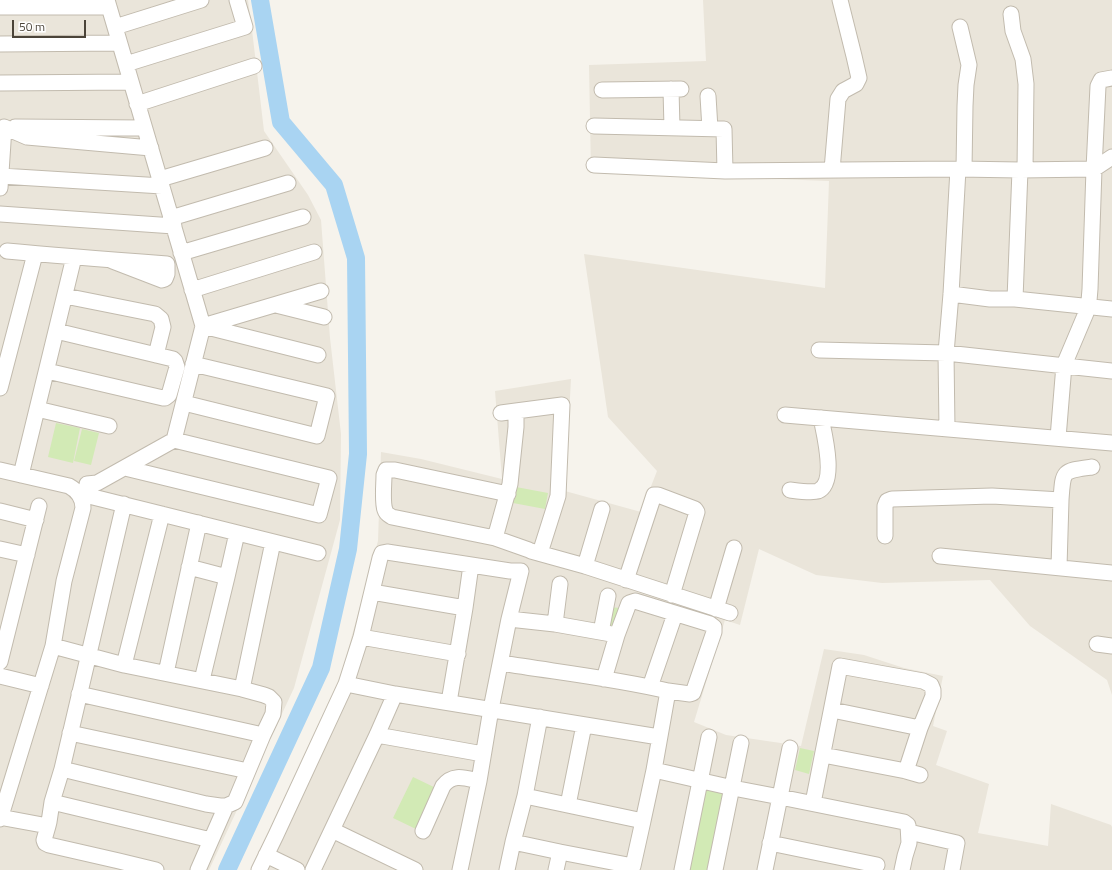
<!DOCTYPE html>
<html>
<head>
<meta charset="utf-8">
<style>
	body { margin:0 }
	#map { position:relative; width:1112px; height:870px; overflow:hidden; background:#f6f3ec; font-family:"Titillium Web",sans-serif }
	canvas { display:block }
	.scale { position:absolute; left:12px; top:20px; width:74px; height:18px; box-sizing:border-box; border:2px solid #4b4439; border-top:0; padding-left:5px; font-size:12px; line-height:14px; white-space:nowrap; color:#4b4439; -webkit-text-stroke:3px #fff; paint-order:stroke }
</style>
</head>
<body>
<div id="map">
<canvas width="1112" height="870"></canvas>
<div class="scale">50 m</div>
</div>
<script>
const ctx = document.querySelector('canvas').getContext('2d');
ctx.lineJoin = 'round';
function fill(path, color) { ctx.fillStyle = color; ctx.fill(path, 'evenodd'); }
function trace(path, color, width, dash) { ctx.strokeStyle = color; ctx.lineWidth = width; ctx.lineCap = dash ? 'butt' : 'round'; ctx.setLineDash(dash || []); ctx.stroke(path); }
fill(new Path2D(`
	M0,0H248L252,30L264,131L308,195L321,220L330,338L341,434L340,520L294,688L209,870H0Z
	M703,0H1112V695L1107,680L1030,626L990,580L882,583L816,575L759,549L740,625L725,620L694,722L726,735L801,746L824,649L864,655L904,668L943,676L933,726L947,731L936,765L989,784L978,833L1048,846L1051,804L1111,825L1112,827V870H251L340,679L378,541L381,452L421,459L502,479L495,391L571,379L565,491L641,512L657,471L608,417L584,254L825,288L829,181L591,172L589,65L706,61Z`), '#eae5da');
fill(new Path2D(`
	M56,423L80,428L73,463L48,457Z
	M82,429L99,433L91,465L74,461Z
	M516,487L548,493L545,509L513,503Z
	M609,607L620,608L617,630L606,629Z
	M800,748L814,751L809,774L795,770Z
	M413,777L438,789L418,830L393,818Z
	M703,788L727,793L711,870H686Z`), '#d2eab5');
trace(new Path2D(`
	M227,870L321,668L348,549L358,454L356,258L334,185L281,122L260,0`), '#a9d4f2', 18);
const minor = new Path2D(`
	M0,7H109
	M1011,14L1013,31L1023,59L1026,84L1025,170
	M115,27L201,0
	M960,27L969,65L966,85L965,106L964,169
	M0,44L119,43
	M126,64L245,27L237,0
	M0,83L131,82
	M671,89L672,128
	M602,90L681,89
	M708,96L710,129
	M137,104L254,66
	M15,127L144,128
	M594,165L725,171L724,129L594,126
	M832,170L838,99L843,91L856,84L859,78L854,56L840,0
	M725,171L958,169L1020,170L1094,169L1112,157
	M1,176L162,186
	M160,179L265,148
	M0,188L4,127L27,137L151,148
	M0,214L174,226
	M171,218L288,183
	M7,251C61,256 114,260 167,264V274L165,279L162,280L110,260
	M181,253L303,217
	M192,290L314,252
	M951,294L990,299H1015L1112,309
	M65,296L155,314L161,319L163,327L156,355
	M1015,299L1020,170
	M276,305L324,317
	M203,326L321,291
	M203,326L318,355
	M819,350L946,353L1112,371
	M47,371L163,398H165L169,395L177,367L175,361L173,359L56,331
	M0,388L35,254
	M184,403L317,436L327,396L193,364
	M37,409L109,426
	M501,413L516,411
	M785,415L1112,443
	M947,429L946,353L951,294L958,169
	M1058,438L1064,365L1086,313L1089,301L1090,289L1094,169L1098,86L1101,80L1112,78
	M125,468L319,515L329,478L174,440
	M0,470L69,486C78,491 83,498 83,508L64,581L53,646L0,819
	M21,475L74,257
	M87,484L97,483L174,440L203,326L107,0
	M85,490L93,497L318,553
	M790,490C798,491 812,493 818,491C837,483 824,433 821,418
	M1061,500C1063,470 1062,471 1092,467
	M0,511L36,520
	M885,536V506L887,501L892,499L992,496L1061,500L1059,567
	M495,538L392,517C389,515 386,514 385,510C382,502 384,484 384,475L386,470H395L508,494
	M0,549L27,555
	M529,550L495,538L510,484L516,427V411L562,405L558,496L540,553
	M531,551L585,566L730,613
	M940,556L1112,573
	M585,566L602,509
	M189,567L227,577
	M626,580L654,495H658L695,509L697,512L672,595
	M372,592L465,608
	M716,609L734,548
	M509,619L555,624L617,635
	M555,624L560,584
	M601,632L608,596
	M361,637L458,654
	M1097,644L1112,646
	M53,646L124,665L242,689L264,695L269,697L274,702L273,714L263,735L235,802L226,806H220L206,804L62,769
	M0,662L39,506
	M501,663C556,672 613,678 668,691
	M124,665L162,514
	M166,673L199,523
	M0,676L41,686
	M604,679L617,635L629,603L635,601L710,624L714,627V632L693,693L690,694L668,691L654,770L733,788L780,797L904,822L908,825L909,843L905,856L902,870
	M202,680L227,577L237,533
	M346,684L395,694L659,737
	M650,687L675,614
	M242,689L273,542
	M79,694L263,735
	M449,702L465,608L471,565
	M832,710L920,728
	M70,733L248,771
	M377,735L483,754
	M823,755L906,771L920,775
	M525,796L643,821L654,770
	M52,802L211,840
	M813,803L840,666L923,681L931,685L933,690V696L920,728L906,771
	M568,805L584,725
	M0,817L48,826L49,822L52,802L62,769L124,504
	M48,826L44,840L45,843L49,845L119,861L156,870
	M332,830L415,870
	M423,831L443,786C453,773 465,778 479,781
	M909,832L957,843L952,870
	M513,842L560,852
	M770,843L877,865
	M266,855L297,870
	M198,870L226,806
	M259,870L276,835L346,684L361,637L380,558L382,553L387,552L510,571H521L509,619L491,709L479,781L460,870
	M313,870L377,735L395,694
	M507,870L513,842L525,796L540,717
	M556,870L560,852L633,866L643,821
	M682,870L709,737
	M715,870L741,743
	M765,870L790,748`);
trace(minor, '#c2bbae', 17);
trace(minor, '#fff', 15);
</script>
</body>
</html>
